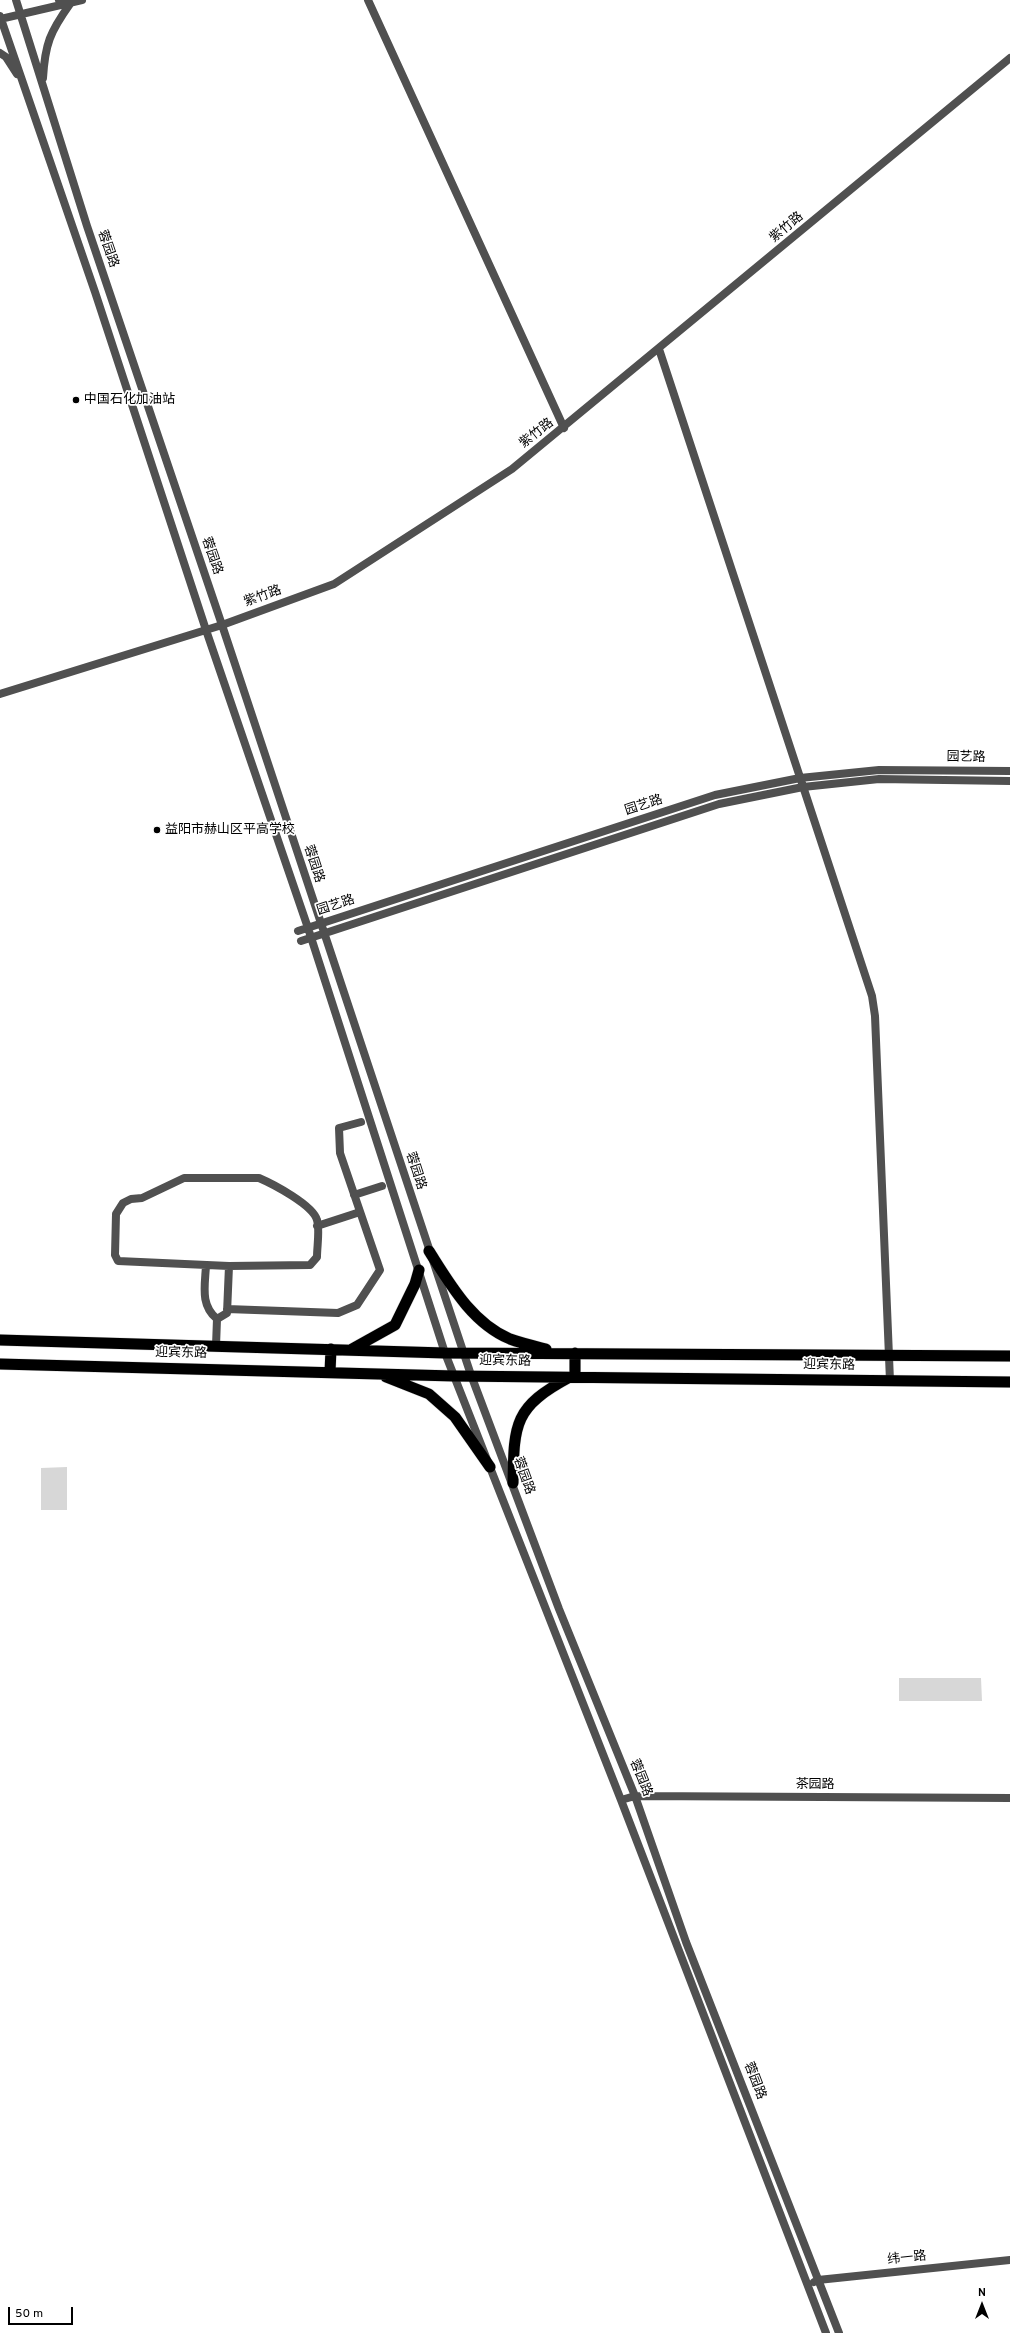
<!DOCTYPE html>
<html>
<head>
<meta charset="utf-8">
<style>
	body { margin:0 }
	#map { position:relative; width:1010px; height:2333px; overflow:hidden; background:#fff; font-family:Overpass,sans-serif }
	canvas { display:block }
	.north { position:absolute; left:962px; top:2285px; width:40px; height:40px; -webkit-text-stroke:3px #fff; paint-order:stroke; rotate:0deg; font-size:11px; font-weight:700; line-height:16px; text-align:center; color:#000 }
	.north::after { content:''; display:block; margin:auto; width:14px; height:18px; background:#000; clip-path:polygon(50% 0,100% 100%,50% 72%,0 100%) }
	.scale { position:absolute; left:8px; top:2307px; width:65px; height:18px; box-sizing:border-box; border:2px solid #000; border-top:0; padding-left:5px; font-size:12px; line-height:14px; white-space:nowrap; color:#000; -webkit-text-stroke:3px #fff; paint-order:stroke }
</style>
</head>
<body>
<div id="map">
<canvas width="1010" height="2333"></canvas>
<div class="north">N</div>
<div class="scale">50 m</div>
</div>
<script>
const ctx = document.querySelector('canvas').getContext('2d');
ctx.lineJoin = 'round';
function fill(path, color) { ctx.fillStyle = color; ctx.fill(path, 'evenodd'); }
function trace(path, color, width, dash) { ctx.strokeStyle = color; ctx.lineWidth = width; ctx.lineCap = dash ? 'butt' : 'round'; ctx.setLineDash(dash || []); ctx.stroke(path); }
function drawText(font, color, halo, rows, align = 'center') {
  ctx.font = font + ' Overpass,"Noto Sans SC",sans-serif'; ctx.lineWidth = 3.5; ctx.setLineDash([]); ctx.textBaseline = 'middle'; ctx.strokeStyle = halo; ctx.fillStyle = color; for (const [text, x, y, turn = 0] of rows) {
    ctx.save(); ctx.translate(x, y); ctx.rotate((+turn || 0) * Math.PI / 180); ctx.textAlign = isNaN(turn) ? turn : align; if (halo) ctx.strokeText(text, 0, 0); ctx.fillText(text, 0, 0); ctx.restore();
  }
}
fill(new Path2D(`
	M67,1467V1510H41V1468Z
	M899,1678H981L982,1701H899Z`), '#d7d7d7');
const trunk = new Path2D(`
	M429,1251C450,1284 472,1323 510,1339C521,1343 534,1346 546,1349
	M0,1340L445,1353L1010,1356
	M352,1349L395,1325L415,1284L419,1270
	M575,1353V1377
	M0,1364L454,1376L1010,1382
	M330,1372L331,1349
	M386,1377L429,1394L455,1417L490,1467
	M513,1483C514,1423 514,1407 570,1377`);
trace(trunk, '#dbdbdb', 12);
trace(new Path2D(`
	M368,0L564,428
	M184,1178H259C273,1184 313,1205 317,1220C320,1230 317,1246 317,1257L310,1265L229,1266L118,1261L115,1255L116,1214L123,1203L131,1199L142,1198Z
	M354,1195L382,1186
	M317,1226L360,1212
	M206,1265C205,1286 200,1305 217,1319L227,1313L229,1266
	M227,1309L338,1313L357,1305L380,1270L340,1153L339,1128L361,1122
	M216,1346L217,1319`), '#505050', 8);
trace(new Path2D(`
	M16,0L87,226L222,625L471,1375L559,1609L635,1796L686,1942L839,2333
	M0,16L95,292L206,630L308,928L445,1353L621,1800L826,2333
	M0,19L82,0
	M0,53L6,57L17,74
	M43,78C45,44 50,32 70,4L59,0
	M659,349L872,996L875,1016L890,1381
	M0,694L222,625L334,584L512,469L1010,58
	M298,931L715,795L800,778L879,770L1010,771
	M301,941L719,804L803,787L879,779L1010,781
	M621,1800L635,1796L1010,1798
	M814,2282L818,2280L1010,2260`), '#505050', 8);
trace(trunk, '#000', 11);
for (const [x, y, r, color] of [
	[76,400,4,"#000"],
	[157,830,4,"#000"]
]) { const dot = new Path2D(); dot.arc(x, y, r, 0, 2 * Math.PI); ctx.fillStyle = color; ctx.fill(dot); trace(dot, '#fff', 1.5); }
drawText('13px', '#000', '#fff', [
	["紫竹路",787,228,-40],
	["蓉园路",107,249,71],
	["紫竹路",537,434,-38],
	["蓉园路",211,556,71],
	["紫竹路",263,597,-20],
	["园艺路",966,758,1],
	["园艺路",644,806,-18],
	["蓉园路",313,864,72],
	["园艺路",336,906,-18],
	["蓉园路",415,1171,72],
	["迎宾东路",181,1354,1],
	["迎宾东路",505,1362,1],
	["迎宾东路",829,1366,1],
	["蓉园路",523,1476,70],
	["蓉园路",640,1778,68],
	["茶园路",815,1785],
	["蓉园路",754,2081,69],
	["纬一路",907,2259,-6]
]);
drawText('13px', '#000', '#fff', [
	["中国石化加油站",84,400],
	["益阳市赫山区平高学校",165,830]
], 'left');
</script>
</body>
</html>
